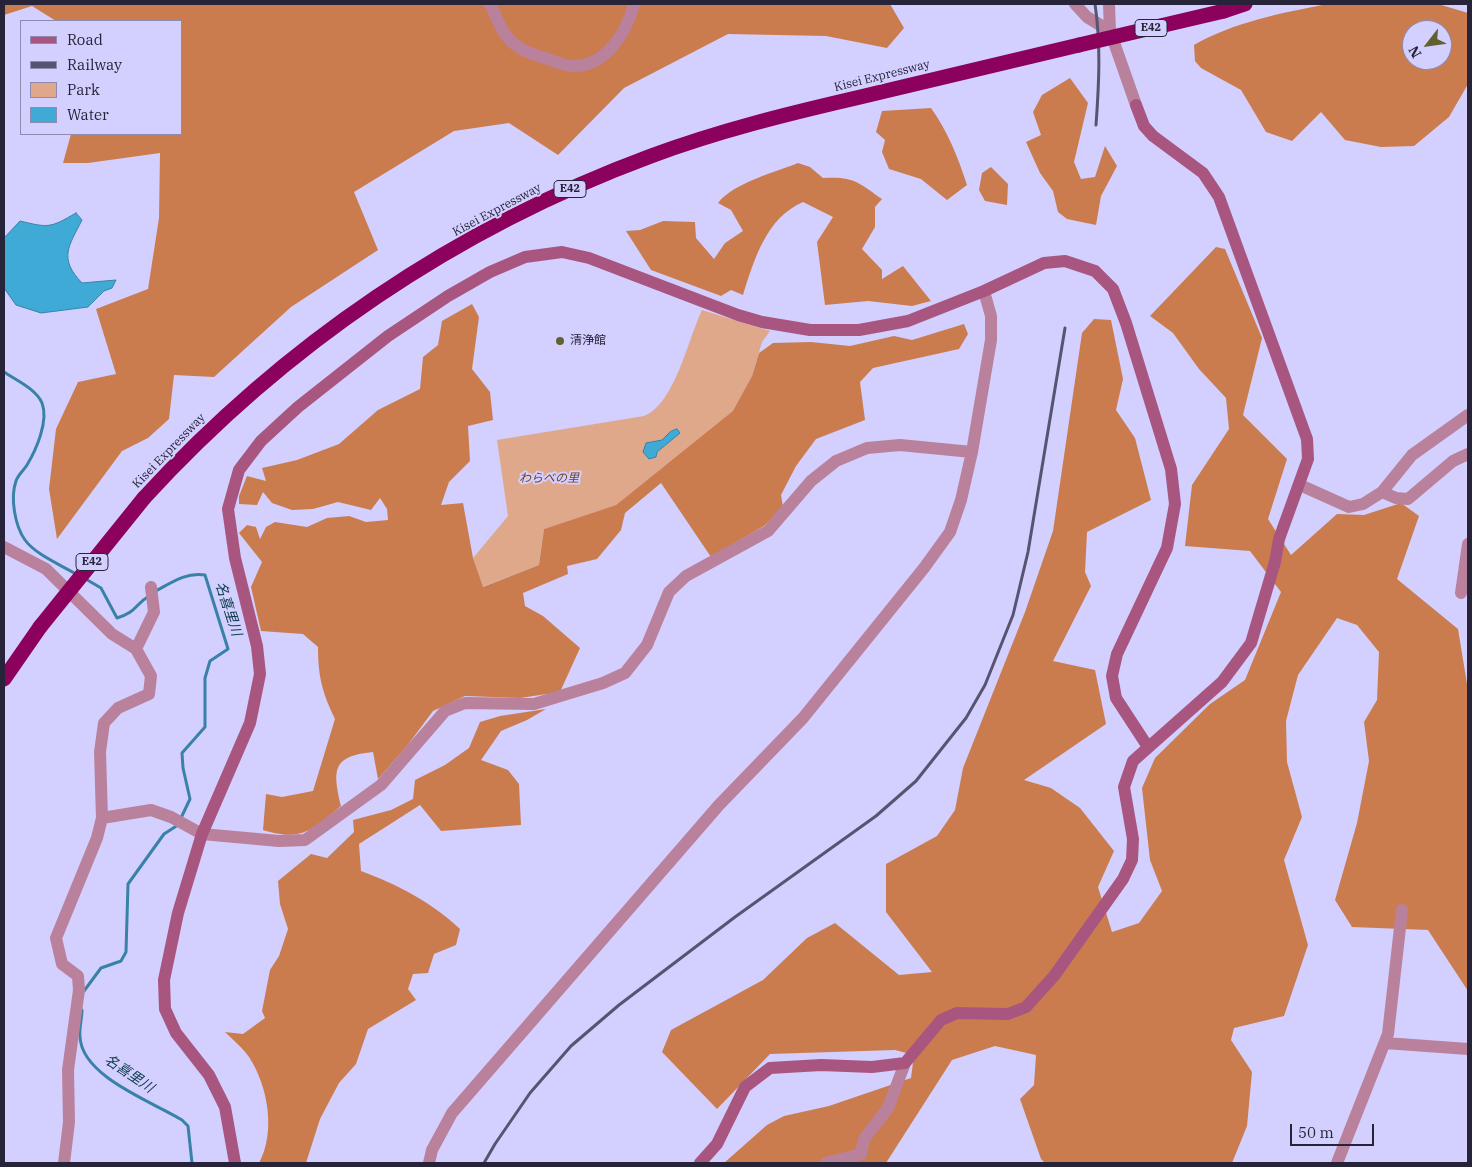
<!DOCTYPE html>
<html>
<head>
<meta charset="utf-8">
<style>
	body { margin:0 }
	#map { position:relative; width:1472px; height:1167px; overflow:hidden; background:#d3cffe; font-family:"IBM Plex Serif",serif }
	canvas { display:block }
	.frame { position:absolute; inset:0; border:5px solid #27243a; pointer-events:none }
	.legend { position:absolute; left:20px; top:20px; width:162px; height:115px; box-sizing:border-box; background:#d3cffe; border:1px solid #8e8bb0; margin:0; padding:6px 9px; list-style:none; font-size:15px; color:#27243a }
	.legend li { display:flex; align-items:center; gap:10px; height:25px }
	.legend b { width:25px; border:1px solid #8e8bb0 }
	.north { position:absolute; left:1402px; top:20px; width:50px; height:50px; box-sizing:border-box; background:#d3cffe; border:1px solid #8e8bb0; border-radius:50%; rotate:240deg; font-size:14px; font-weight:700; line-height:20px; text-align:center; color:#27243a }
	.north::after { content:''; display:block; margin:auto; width:18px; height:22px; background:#60612e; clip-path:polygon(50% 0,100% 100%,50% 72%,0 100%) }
	.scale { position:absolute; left:1290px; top:1124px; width:84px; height:22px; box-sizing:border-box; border:2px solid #27243a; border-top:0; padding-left:6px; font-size:15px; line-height:18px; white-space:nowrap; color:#27243a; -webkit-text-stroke:4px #d3cffe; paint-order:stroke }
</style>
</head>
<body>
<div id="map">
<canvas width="1472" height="1167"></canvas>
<div class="frame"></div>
<ul class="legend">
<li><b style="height:6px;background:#a85680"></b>Road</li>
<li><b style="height:6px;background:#575471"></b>Railway</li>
<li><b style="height:14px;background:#e0a88a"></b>Park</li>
<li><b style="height:14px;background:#40aad6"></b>Water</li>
</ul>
<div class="north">N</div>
<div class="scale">50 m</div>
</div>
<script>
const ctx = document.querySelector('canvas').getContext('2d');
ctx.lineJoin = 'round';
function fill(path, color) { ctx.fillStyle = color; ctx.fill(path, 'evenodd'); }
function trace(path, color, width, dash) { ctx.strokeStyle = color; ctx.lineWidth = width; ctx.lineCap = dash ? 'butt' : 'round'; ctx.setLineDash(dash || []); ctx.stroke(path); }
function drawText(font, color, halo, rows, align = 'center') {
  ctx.font = font + ' "IBM Plex Serif","Noto Sans JP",serif'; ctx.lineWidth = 4; ctx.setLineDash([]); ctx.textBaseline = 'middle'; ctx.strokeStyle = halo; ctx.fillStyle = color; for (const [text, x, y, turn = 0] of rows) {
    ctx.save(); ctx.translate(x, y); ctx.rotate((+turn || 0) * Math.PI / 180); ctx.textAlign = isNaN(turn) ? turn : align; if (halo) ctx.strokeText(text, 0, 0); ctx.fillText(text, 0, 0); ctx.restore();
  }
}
fill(new Path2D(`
	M702,310L770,331L762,342L752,376L734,411L616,505L544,529L539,565L482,587L473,558L508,516L497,440L644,416C675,404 688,339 702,310Z`), '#e0a88a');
fill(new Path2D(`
	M4,4H890L904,28L887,48L826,36L728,34L624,88L558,155L509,123L454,131L354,192L378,250L291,307L214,377L174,375L169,419L148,438L122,451L57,539L49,489L56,429L78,382L116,374L96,309L148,289L159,218L160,153L88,163H63L71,134H181V21H56L32,6L4,15Z
	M1327,4H1438L1468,13V84L1449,117L1414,146L1381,147L1345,140L1321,112L1292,141L1266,132L1241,90L1201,68L1195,61L1194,45C1234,22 1282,13 1327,4ZM1412,30H1442V60H1412Z
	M1070,78L1088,103L1074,162L1081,179L1095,177L1105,146L1117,166L1101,196L1096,225L1067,219L1058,212L1053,191L1040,173L1026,142L1041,135L1033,112L1042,95Z
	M931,108C948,132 958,157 967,185L947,200L921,179L889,169L882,152L885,140L876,132L882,111Z
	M798,163L810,167L823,178C853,176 858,182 882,199L875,207V227L862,249L882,270V279L903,266L931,301L912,306L868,301L825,305L817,242L833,217L803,202C766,218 754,260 743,295L731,290L721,296L651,270L626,231L640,230L663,221L695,222L696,238L714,259L725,243L743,231L731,210L718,203C733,183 776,172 798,163Z
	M991,167L1008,184L1007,205L985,201L979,190L982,173Z
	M1216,247L1225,249L1262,338L1243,415L1287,459L1268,519L1291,555L1337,514L1364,515L1401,503L1419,516L1397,579L1458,629L1468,690V991L1428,930L1352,927L1335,900L1357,823L1369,761L1364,722L1377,700L1379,652L1357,625L1337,618L1298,675L1286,721L1287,762L1302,817L1284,860L1308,945L1284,1016L1234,1028L1231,1040L1252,1072L1247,1126L1232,1163H1045L1041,1159L1020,1099L1034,1085L1036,1055L995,1046L952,1060L886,1163H724L767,1125L784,1116L829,1106L911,1078L914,1055L895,1050L770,1054L717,1109L662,1052L671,1030L763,980L807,938L835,923L899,975L932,972L886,912V864L937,836L955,810L963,768L1025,612L1053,531L1082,333L1094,319L1111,320L1123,379L1116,410L1135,438L1151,500L1087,532L1085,572L1091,586L1053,661L1095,670L1106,724L1024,780L1051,788L1080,808L1114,851L1098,887L1112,932L1139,923L1162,891L1150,860L1142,788L1155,758L1210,704L1245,680L1281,592L1250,551L1185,546L1192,485L1229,429L1226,398L1199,369L1173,333L1150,316Z
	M472,304L479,317L472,369L490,392L493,420L468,426L470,461L449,482L441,505L463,503L473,558L483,587L539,565L544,529L616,505L733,411L752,376L759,353L773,343L811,342L850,346L894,336L912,340L964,324L968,334L959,349L873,368L860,382L865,420L816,439L796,466L781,495L783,507L764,526L711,557L661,483L625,513L621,530L597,559L567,566L568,574L523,593L525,606L543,616L580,648L560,692L520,698L465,696L433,711L407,746L378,779L373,752C331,756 333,771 341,806C312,830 302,842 263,830L266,794L282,797L313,791L335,719C322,692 318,676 318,647L303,634L261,631L251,587L262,562L239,533L247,525L256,527L260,539L266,527L275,522L307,527L327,518L349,516L366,522L388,520L387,509L380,498L371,510L338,502L313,509L292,510L272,503L263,492L257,505L239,504V496L247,476L266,481L262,468L297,460L339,444L378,410L420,389L423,357L438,345L442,321Z
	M546,709L527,720L501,731L481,760L508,770L519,784L521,825L441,831L420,805L359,844L361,871C399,885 431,902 460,929L456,945L434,954L428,973L413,974L408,989L416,1000L368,1029L356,1064L339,1083L320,1119L306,1163H259C276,1132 268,1086 249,1057C243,1048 233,1040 225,1032L243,1034L265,1018L262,1011L270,970L279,956L288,929L280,904L278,881L311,854L327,858L354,832L353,820L391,810L413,799L415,780L445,765L469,748L480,722L500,716Z`), '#cb7c4f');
const water = new Path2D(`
	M76,213L82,220C69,246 58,258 82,283L116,280L112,288L104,291L88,307L41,313L16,305L4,288V238L20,221C49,228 50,228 76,213Z
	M677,429L680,433L657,452L656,457L649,459L643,452L646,443L662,440L670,432Z`);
fill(water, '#40aad6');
trace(water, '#3882a7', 1);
trace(new Path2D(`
	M4,372C16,380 36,389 42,403C49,421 36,450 27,465C24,470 18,475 16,481C10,498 15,526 25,540C36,555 61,565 76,574
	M84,578L101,588L117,618C137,612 134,605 149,596
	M154,592C171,583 185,572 205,575L228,649L210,661L205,678V727L182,753L183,768L190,799L180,820
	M84,991L101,968L121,961L126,952L128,884L164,834L178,825
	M82,1010C82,1018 79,1028 80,1037C82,1077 153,1102 182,1120L188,1126L192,1163`), '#3882a7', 3);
trace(new Path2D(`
	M490,4C497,17 501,33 513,43C523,52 536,55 548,59C556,62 565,66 574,66C607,66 627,31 634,4
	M1075,4L1087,17L1110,31
	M1109,4L1110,31L1136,105
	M1300,485L1349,507L1363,504L1382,492L1412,455L1468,415
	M1382,492L1396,498L1408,499L1453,461L1468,454
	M4,547L46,569L112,634L136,649L151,676L149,694L118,708L104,723L100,752L102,818L97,838L56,938L62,964L78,976L79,990L68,1070L69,1122L64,1163
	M1461,593L1468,544
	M136,649L154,612L151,587
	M102,818L151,810L171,817L202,834L279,841L305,840L381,785L445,711L465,703L534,704L603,683L625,673L647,645L669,592L686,576L768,531L811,481L836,461L867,448L900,445L972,452
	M1385,1043L1468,1049
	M429,1163L432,1150L452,1113L719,805L803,718L924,568L950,532L961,500L972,452L991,340V316L984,291
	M826,1163L861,1154L864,1139L888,1108L905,1063
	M1337,1163L1388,1034L1402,910`), '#ba819c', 12);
trace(new Path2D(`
	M235,1163L225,1107L209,1075L176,1033L165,1009L164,980L178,913L202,834L250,723L260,674L257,646L235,558L228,509L239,470L261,441L298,407L388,336L448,296L490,272L525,257L562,252L589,258L738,315L762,322L810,330H859L908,321L984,291L1044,263L1065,261L1095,271L1113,289L1126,323L1171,469L1175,504L1167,548L1117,654L1112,676L1116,698L1148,747
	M700,1163L717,1144L745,1087L770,1068L821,1065L872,1067L905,1063L941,1020L957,1013L1008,1014L1026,1007L1054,976L1123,879L1132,860L1133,839L1124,787L1133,761L1222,682L1251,643L1275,562L1279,539L1308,459L1307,439L1219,197L1203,173L1153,136L1144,126L1136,105`), '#a85680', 12);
trace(new Path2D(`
	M1224,11L1245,4
	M144,498C284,345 456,228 651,156C718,131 787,114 856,98C930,80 1005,63 1079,45
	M4,679L40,627`), '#8b015b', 15);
trace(new Path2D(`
	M1095,4C1101,44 1099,84 1096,125
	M484,1163L495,1144L530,1093L571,1046L619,1005L735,917L876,816L916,781L966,718L985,685L1013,615L1028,552L1065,328`), '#575471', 3);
trace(new Path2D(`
	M1079,45L1224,11
	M40,627L144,498`), '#8b015b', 15);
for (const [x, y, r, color] of [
	[560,341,5,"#60612e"]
]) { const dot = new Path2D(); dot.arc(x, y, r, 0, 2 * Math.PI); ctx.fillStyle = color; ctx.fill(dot); trace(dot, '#d3cffe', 2); }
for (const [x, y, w] of [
	[1151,28,32],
	[570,189,32],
	[92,562,32]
]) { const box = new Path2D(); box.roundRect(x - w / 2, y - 8.5, w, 17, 4); ctx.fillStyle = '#d3cffe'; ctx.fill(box); trace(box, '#27243a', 1); }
drawText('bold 11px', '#27243a', null, [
	["E42",1151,28],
	["E42",570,189],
	["E42",92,562]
]);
drawText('12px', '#27243a', '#d3cffe', [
	["Kisei Expressway",882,76,-14],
	["Kisei Expressway",497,210,-28],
	["Kisei Expressway",169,451,-46]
]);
drawText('12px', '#27243a', '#d3cffe', [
	["清浄館",570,341]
], 'left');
drawText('italic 12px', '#723d1d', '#d3cffe', [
	["わらべの里",549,479]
]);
drawText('italic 14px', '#0c3b4d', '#d3cffe', [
	["名喜里川",228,609,72],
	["名喜里川",129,1074,34]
]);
</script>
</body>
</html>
